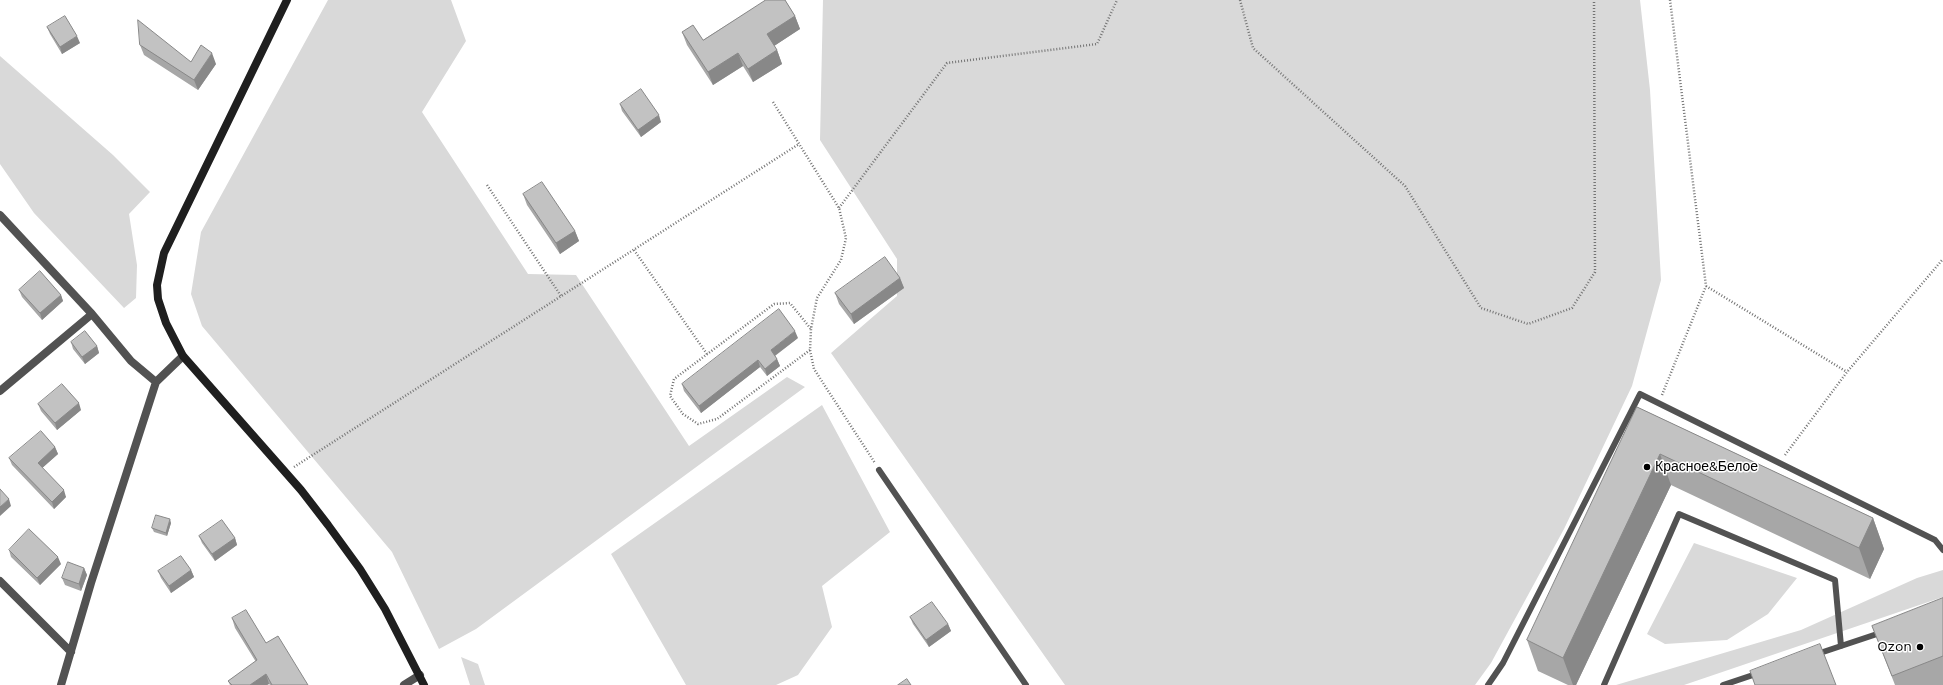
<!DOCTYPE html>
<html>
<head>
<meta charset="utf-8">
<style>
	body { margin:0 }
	canvas { display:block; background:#fff }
</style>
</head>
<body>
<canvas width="1943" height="685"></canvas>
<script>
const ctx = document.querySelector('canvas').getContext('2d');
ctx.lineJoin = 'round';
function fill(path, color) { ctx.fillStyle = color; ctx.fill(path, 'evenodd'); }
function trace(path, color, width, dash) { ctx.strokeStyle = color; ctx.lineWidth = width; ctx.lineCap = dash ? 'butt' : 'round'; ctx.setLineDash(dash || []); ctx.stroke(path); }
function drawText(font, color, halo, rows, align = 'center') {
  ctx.font = font + ' "Work Sans",sans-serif'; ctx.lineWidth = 3; ctx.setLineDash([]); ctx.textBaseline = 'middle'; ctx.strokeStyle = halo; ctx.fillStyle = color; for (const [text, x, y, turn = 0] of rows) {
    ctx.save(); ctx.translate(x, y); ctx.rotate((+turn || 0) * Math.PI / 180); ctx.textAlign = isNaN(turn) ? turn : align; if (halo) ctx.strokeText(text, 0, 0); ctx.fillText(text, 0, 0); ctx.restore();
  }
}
fill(new Path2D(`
	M328,0H451L466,41L422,112L528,274L576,275L689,446L787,377L805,387L476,629L439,649L392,552L202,326L191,294L201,232Z
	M823,0H1640L1650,90L1661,280L1632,386L1564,529L1491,663L1475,685H1065L831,353L897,296V259L820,140Z
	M0,56L113,155L150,192L129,214L137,265L136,298L124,308L34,213L0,164Z
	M822,405L890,532L822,586L832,627L798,675L776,685H686L611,554Z
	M1694,543L1797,578L1768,614L1727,640L1665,644L1647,634Z
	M1943,570V597L1684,685H1616L1801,630L1917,578Z
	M461,657L478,664L485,685H470Z`), '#d9d9d9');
trace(new Path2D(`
	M1240,0L1253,48L1405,186L1481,308L1528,324L1572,308L1595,272L1594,0
	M773,102L839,208L846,238L841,260L817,298L811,329L810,350L814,369L875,463
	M487,185L561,296
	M839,208L947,63L1097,44L1117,0
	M634,250L707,354
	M1706,286L1847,372
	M810,350L717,419L698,424L683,414L670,396L674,379L774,304L790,303L811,329
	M1662,395L1706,286L1670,0
	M1785,455L1847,372L1943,259
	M294,467L799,144`), '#747474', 2.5, [1, 2]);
trace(new Path2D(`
	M879,470L1026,685
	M1817,654L1883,632
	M1488,685L1503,663L1640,394L1935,540L1943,550
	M1604,685L1679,514L1835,580L1841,646
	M1723,685L1759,673`), '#525252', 6);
trace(new Path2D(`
	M0,215L92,314L131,361L156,382
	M0,391L92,314
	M0,581L71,652
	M61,685L91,583L156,382L183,356
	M404,685L420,675`), '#525252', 8);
trace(new Path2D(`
	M287,0L164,253L157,285L158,299L166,323L183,356L301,490L328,525L360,569L385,609L424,685`), '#1f1f1f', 8);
fill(new Path2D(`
	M764,0H785L795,16L800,29L774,46L777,50L782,64L753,82L743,66L713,85L687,45L682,32L703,40L765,1Z
	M47,27L80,43L62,54L50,34Z
	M140,45L191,62L216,64L198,90L144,55Z
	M620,104L661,122L641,137L622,111Z
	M523,194L575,231L579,241L560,254L527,205Z
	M900,278L904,288L854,324L839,304L835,293Z
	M19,290L61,295L63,301L42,320L22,297Z
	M798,338L775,356L777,359L780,366L767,376L760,367L701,413L684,391L682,384Z
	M71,342L97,346L99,353L85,364L73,349Z
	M38,404L81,410L57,430L41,411Z
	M1637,407L1873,518L1884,549L1870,579L1671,485L1576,685H1568L1538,671L1527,640Z
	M55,447L58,454L42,468L66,497L54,509L12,465L9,458Z
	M171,523L167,536L154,532L152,528Z
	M199,536L235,538L237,545L215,561L202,543Z
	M9,550L61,564L40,585L11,557Z
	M84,568L87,575L81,591L65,585L62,578Z
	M191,570L194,577L171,593L161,578L158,571Z
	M1943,598V685H1895L1872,626Z
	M910,617L948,624L951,631L929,647L913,624Z
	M232,618L266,643L308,685H270L269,684L267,685H230L228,681L256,662L235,628Z`), '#a7a7a7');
fill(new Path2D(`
	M795,16L800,29L771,48L767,34Z
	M77,36L80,43L62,54L60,47Z
	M777,50L782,64L753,82L748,69Z
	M212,53L216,64L198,90L194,80Z
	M738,53L743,66L713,85L708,72Z
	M659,115L661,122L641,137L638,130Z
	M575,231L579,241L560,254L556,243Z
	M900,278L904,288L854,324L851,314Z
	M61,295L63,301L42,320L40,313Z
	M795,331L798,338L773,357L771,350Z
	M97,346L99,353L85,364L82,357Z
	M777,359L780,366L767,376L765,369Z
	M758,360L760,367L701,413L699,406Z
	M79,403L81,410L57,430L55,423Z
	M55,447L58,454L40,470L38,463Z
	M1660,454L1671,485L1576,685H1573L1563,658Z
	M64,490L66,497L54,509L52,502Z
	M9,499L11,506L0,516V507Z
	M1873,518L1884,549L1870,579L1859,548Z
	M170,519L171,523L167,536L166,533Z
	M235,538L237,545L215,561L212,554Z
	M58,557L61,564L40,585L37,578Z
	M84,568L87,575L81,591L79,584Z
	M191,570L194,577L171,593L169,586Z
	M948,624L951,631L929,647L926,640Z
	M266,674L269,684L267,685H250Z`), '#888');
const building = new Path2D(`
	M766,0H785L795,16L767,34L777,50L748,69L738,53L708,72L682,32L693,25L703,40Z
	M65,16L77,36L60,47L47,27Z
	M138,20L191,62L201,45L212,53L194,80L140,45Z
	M641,89L659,115L638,130L620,104Z
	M542,182L575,231L556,243L523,194Z
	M885,257L900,278L851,314L835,293Z
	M40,271L61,295L40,313L19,290Z
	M779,309L795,331L771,350L777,359L765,369L758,360L699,406L682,384Z
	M85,331L97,346L82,357L71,342Z
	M62,384L79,403L55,423L38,404Z
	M1637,407L1873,518L1859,548L1660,454L1563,658L1527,640Z
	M41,431L55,447L38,463L64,490L52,502L9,458Z
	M0,489L9,499L0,507Z
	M156,515L170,519L166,533L152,528Z
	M222,520L235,538L212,554L199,536Z
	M29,529L58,557L37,578L9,550Z
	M181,556L191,570L169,586L158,571Z
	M68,562L84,568L79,584L62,578Z
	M1943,598V656L1892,676L1872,626Z
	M932,602L948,624L926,640L910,617Z
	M246,610L266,643L278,636L308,685H272L266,674L250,685H232L228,681L257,660L232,618Z
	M1820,644L1836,685H1755L1750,671Z
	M907,679L911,685H898Z`);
fill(building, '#c2c2c2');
trace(building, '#888', 1);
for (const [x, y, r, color] of [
	[1647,467,4,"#000"],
	[1920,647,4,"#000"]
]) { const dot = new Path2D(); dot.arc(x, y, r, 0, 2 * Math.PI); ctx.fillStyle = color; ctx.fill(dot); trace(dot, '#fff', 1.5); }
drawText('14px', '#000', '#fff', [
	["Красное&Белое",1655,467],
	["Ozon",1912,647,"right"]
], 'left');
</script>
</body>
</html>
